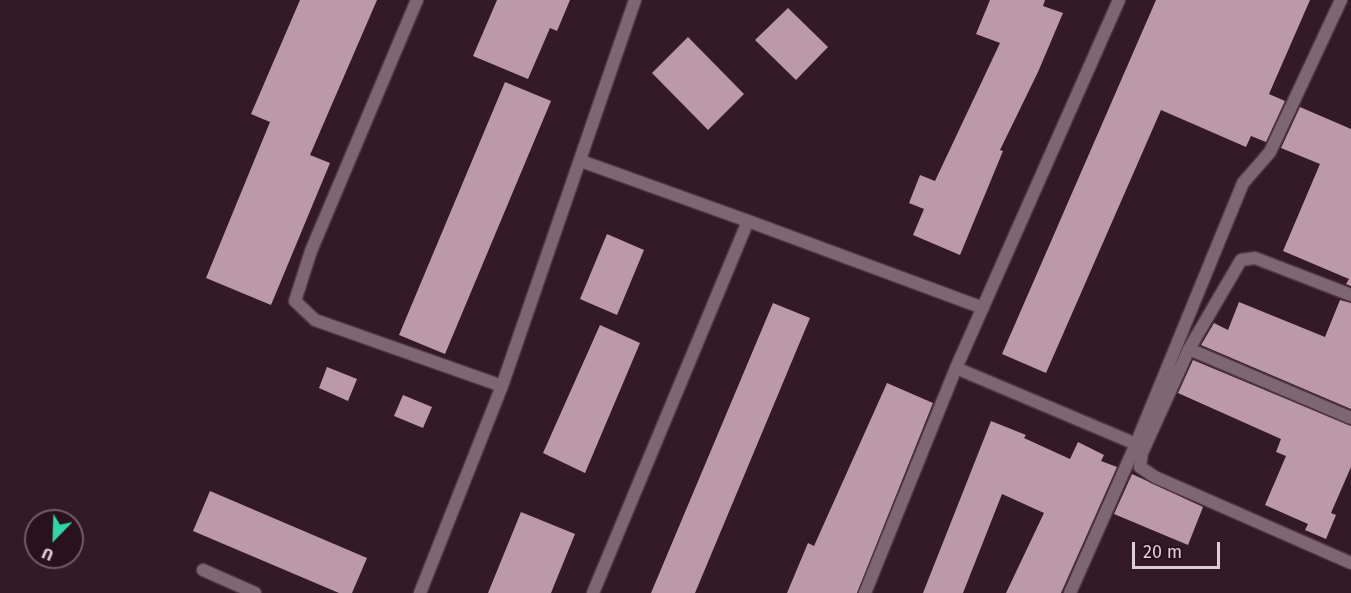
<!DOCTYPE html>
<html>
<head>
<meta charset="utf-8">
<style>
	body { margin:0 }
	#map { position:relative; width:1351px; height:593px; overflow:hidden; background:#341a27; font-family:"Fira Sans",sans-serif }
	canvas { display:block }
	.north { position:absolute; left:24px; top:509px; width:60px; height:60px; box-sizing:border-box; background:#29111d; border:2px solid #725d67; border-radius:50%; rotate:203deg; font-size:16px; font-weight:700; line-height:24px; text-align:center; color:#e0ced6 }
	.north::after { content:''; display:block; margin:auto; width:21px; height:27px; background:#31d4a9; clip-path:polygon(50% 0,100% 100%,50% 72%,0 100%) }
	.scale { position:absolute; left:1132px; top:542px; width:88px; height:27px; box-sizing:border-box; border:3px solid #e0ced6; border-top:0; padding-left:8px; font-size:18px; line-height:21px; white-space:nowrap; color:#e0ced6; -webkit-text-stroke:4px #29111d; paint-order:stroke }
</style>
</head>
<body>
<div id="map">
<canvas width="1351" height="593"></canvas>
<div class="north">U</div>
<div class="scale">20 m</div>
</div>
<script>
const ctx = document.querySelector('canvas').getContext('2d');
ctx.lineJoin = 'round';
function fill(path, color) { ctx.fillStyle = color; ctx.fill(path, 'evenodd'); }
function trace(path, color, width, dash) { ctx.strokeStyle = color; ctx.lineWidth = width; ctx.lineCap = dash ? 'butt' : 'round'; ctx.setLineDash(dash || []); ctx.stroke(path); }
fill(new Path2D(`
	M300,0H377L310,155L330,163L271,305L206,278L270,122L251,114Z
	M497,0H570L557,31L550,28L528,79L473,56Z
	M990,0H1045L1043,6L1063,13L1038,72L1000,150L1003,151L960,255L913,235L924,209L909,203L920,175L935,181L1000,43L976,34Z
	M1156,0H1310L1269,94L1285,101L1266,142L1251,136L1246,147L1161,110L1046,373L1002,354Z
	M788,8L828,47L796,80L755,40Z
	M688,37L744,94L708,130L652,73Z
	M505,82L551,101L445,354L399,335Z
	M1300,107L1351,129V286L1346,284L1349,279L1283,251L1320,164L1281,148Z
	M607,234L644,250L617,315L580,299Z
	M1340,300L1351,303V409L1201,345L1214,323L1228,330L1239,302L1325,337Z
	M773,303L810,318L695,593H651Z
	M600,325L640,343L585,473L543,453Z
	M1193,360L1351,426V467L1331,513L1336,515L1326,539L1305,530L1308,524L1265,505L1286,456L1276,452L1281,439L1178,393Z
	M327,367L357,379L348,401L319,388Z
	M887,383L933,403L857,593H787L808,543L814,546Z
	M403,395L432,407L423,428L394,416Z
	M991,421L1026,435L1024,438L1070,459L1078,442L1104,455L1101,461L1117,467L1061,593H1006L1044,513L1002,494L963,593H923Z
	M1132,474L1203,507L1188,545L1114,514Z
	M210,491L367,558L352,593H339L193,531Z
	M521,512L575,534L551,593H488Z`), '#bb99a8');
const minor = new Path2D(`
	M417,0L311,251L295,301L315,320L502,386
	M581,161L748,221L593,593
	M748,221L983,308
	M1351,295L1255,258L1241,260L1189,349L1142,453L1140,467L1155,477L1351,563
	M1189,349L1351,418
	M956,368L1136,444
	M203,570L255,593
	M420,593L502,386L635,0
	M865,593L956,368L1119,0
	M1070,593L1136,444L1243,183L1270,152L1341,0`);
trace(minor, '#503743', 15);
trace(minor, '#7f6772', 12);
</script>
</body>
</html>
